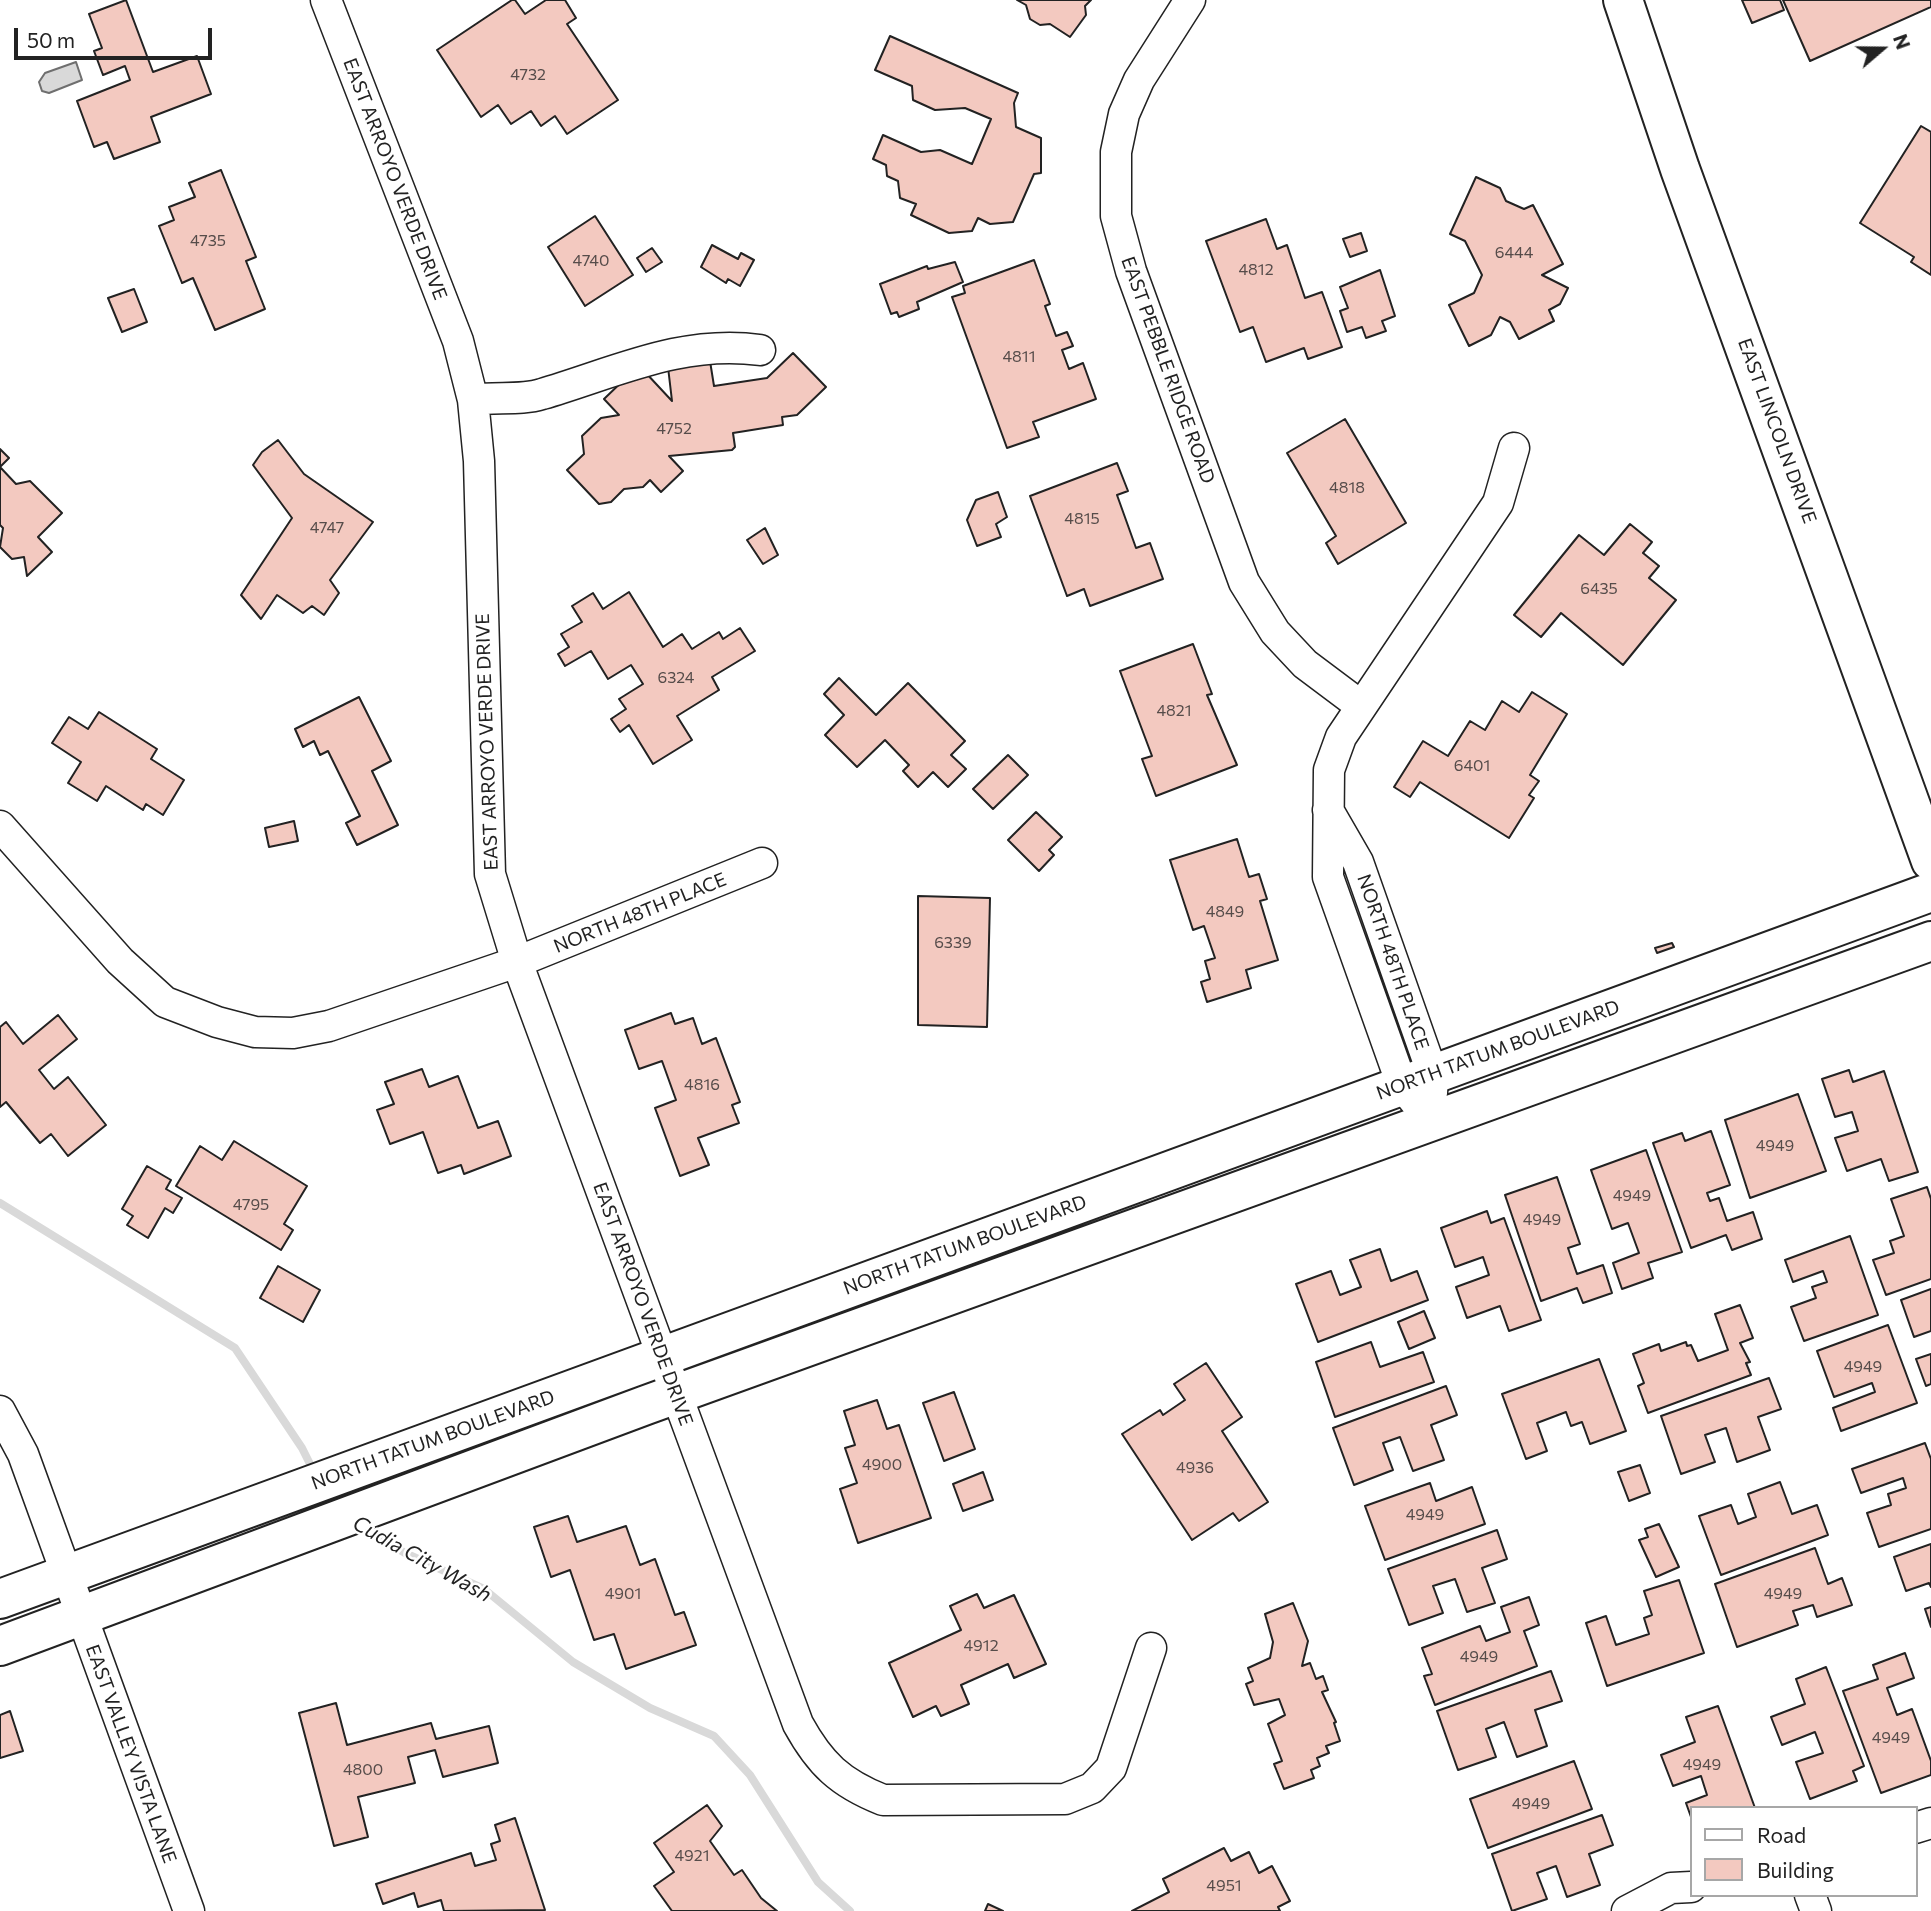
<!DOCTYPE html>
<html>
<head>
<meta charset="utf-8">
<style>
	body { margin:0 }
	#map { position:relative; width:1931px; height:1911px; overflow:hidden; background:#fff; font-family:Commissioner,sans-serif }
	canvas { display:block }
	.legend { position:absolute; left:1690px; top:1806px; width:228px; height:91px; box-sizing:border-box; background:#fff; border:2px solid #a7a7a7; margin:0; padding:9px 12px; list-style:none; font-size:21px; color:#222 }
	.legend li { display:flex; align-items:center; gap:14px; height:35px }
	.legend b { width:35px; border:2px solid #a7a7a7 }
	.north { position:absolute; left:1847px; top:14px; width:70px; height:70px; -webkit-text-stroke:5px #fff; paint-order:stroke; rotate:70deg; font-size:19px; font-weight:700; line-height:28px; text-align:center; color:#222 }
	.north::after { content:''; display:block; margin:auto; width:24px; height:32px; background:#222; clip-path:polygon(50% 0,100% 100%,50% 72%,0 100%) }
	.scale { position:absolute; left:14px; top:28px; width:198px; height:32px; box-sizing:border-box; border:4px solid #222; border-top:0; padding-left:9px; font-size:21px; line-height:24px; white-space:nowrap; color:#222; -webkit-text-stroke:5px #fff; paint-order:stroke }
</style>
</head>
<body>
<div id="map">
<canvas width="1931" height="1911"></canvas>
<ul class="legend">
<li><b style="height:9px;background:#fff"></b>Road</li>
<li><b style="height:19px;background:#f3c9c0"></b>Building</li>
</ul>
<div class="north">N</div>
<div class="scale">50 m</div>
</div>
<script>
const ctx = document.querySelector('canvas').getContext('2d');
ctx.lineJoin = 'round';
function fill(path, color) { ctx.fillStyle = color; ctx.fill(path, 'evenodd'); }
function trace(path, color, width, dash) { ctx.strokeStyle = color; ctx.lineWidth = width; ctx.lineCap = dash ? 'butt' : 'round'; ctx.setLineDash(dash || []); ctx.stroke(path); }
function drawText(font, color, halo, rows, align = 'center') {
  ctx.font = font + ' Commissioner,sans-serif'; ctx.lineWidth = 5; ctx.setLineDash([]); ctx.textBaseline = 'middle'; ctx.strokeStyle = halo; ctx.fillStyle = color; for (const [text, x, y, turn = 0] of rows) {
    ctx.save(); ctx.translate(x, y); ctx.rotate((+turn || 0) * Math.PI / 180); ctx.textAlign = isNaN(turn) ? turn : align; if (halo) ctx.strokeText(text, 0, 0); ctx.fillText(text, 0, 0); ctx.restore();
  }
}
const water = new Path2D(`
	M76,62L82,80L49,93L42,91L39,82L45,73Z`);
fill(water, '#d9d9d9');
trace(water, '#6f6f6f', 2);
trace(new Path2D(`
	M0,1203L235,1348L302,1448L315,1474
	M359,1525L405,1553L484,1589L573,1662L650,1708L714,1736L750,1775L818,1882L850,1911`), '#d9d9d9', 8);
const building = new Path2D(`
	M126,0L153,72L197,56L211,94L151,117L160,142L114,159L107,142L94,147L77,101L130,80L125,66L103,75L94,51L102,48L89,14Z
	M512,0H515L525,14L546,0H565L576,18L567,24L618,100L567,134L555,116L541,126L531,111L511,124L498,105L481,117L437,50Z
	M1017,0H1091L1085,6L1086,15L1070,37L1050,24L1040,25L1030,19L1026,5Z
	M1742,0H1780L1784,10L1752,23Z
	M1783,0H1931V7L1810,61Z
	M890,36L1018,93L1014,103L1016,127L1041,138V173L1034,174L1013,222L990,224L978,218L972,231L949,233L911,215L916,204L900,198L898,181L887,176L886,165L873,159L883,135L921,152L940,150L972,164L991,119L965,108L935,110L913,100L912,86L875,70Z
	M1921,126L1931,132V275L1911,262L1914,257L1860,223Z
	M221,170L256,257L246,261L265,309L215,330L193,278L182,283L159,226L174,220L169,207L195,197L189,183Z
	M1476,177L1500,188L1506,201L1524,209L1533,205L1563,264L1542,275L1568,288L1560,304L1549,310L1554,321L1519,339L1510,322L1500,317L1491,335L1469,346L1449,305L1474,293L1482,275L1465,241L1450,234Z
	M595,216L633,275L585,306L548,247Z
	M1266,219L1277,249L1287,245L1305,298L1322,292L1342,347L1308,359L1304,348L1266,362L1253,327L1240,332L1206,241Z
	M1361,233L1367,251L1350,257L1343,239Z
	M712,245L738,259L741,253L754,260L740,286L728,279L726,283L701,267Z
	M652,248L662,262L646,272L637,258Z
	M1034,260L1050,304L1045,306L1056,336L1067,332L1073,346L1062,350L1069,369L1083,363L1096,399L1033,422L1039,437L1007,448L952,297L965,293L963,286Z
	M955,262L963,282L917,302L919,309L899,317L897,312L891,314L880,284L927,266L928,269Z
	M1380,270L1395,316L1382,321L1386,331L1366,338L1362,327L1347,332L1340,311L1348,308L1340,287Z
	M134,289L147,322L122,332L108,298Z
	M793,353L826,387L797,415L782,417L783,425L733,433L735,447L732,450L669,456L683,471L661,492L650,480L643,487L624,489L611,502L599,504L567,470L584,454L582,436L601,418L619,415L604,399L630,374L645,372L672,401L668,367L710,361L714,386L767,378Z
	M1345,419L1406,523L1338,564L1326,543L1336,536L1287,453Z
	M278,440L304,474L373,522L330,580L339,593L324,615L312,606L303,613L277,595L261,619L241,595L292,518L253,465L262,452Z
	M0,449L9,458L0,467L16,484L30,481L62,513L38,537L52,552L27,576L24,557L12,559L0,547L3,528L0,525Z
	M1117,463L1128,491L1117,495L1136,548L1150,543L1163,579L1090,606L1084,589L1067,596L1030,496Z
	M998,492L1007,517L996,524L1001,537L977,546L967,520L976,500Z
	M1630,524L1652,542L1643,553L1659,566L1649,578L1676,600L1623,665L1561,613L1541,637L1514,615L1579,535L1604,555Z
	M765,528L778,555L763,564L747,540Z
	M629,592L663,647L682,634L692,649L719,632L723,639L740,628L755,651L712,677L719,690L677,716L692,740L653,764L629,725L620,732L611,719L626,709L619,699L643,684L631,665L608,679L591,651L565,666L558,654L569,647L561,634L582,622L572,606L593,593L603,609Z
	M1193,644L1212,694L1207,695L1237,765L1156,796L1142,759L1152,756L1120,671Z
	M839,678L876,715L908,683L965,741L951,755L966,769L948,787L933,772L918,787L903,771L909,765L885,740L857,767L825,735L844,715L824,694Z
	M1532,692L1567,714L1530,775L1539,781L1529,795L1534,798L1509,838L1420,782L1410,797L1394,787L1423,741L1448,756L1470,721L1485,730L1502,701L1519,712Z
	M359,697L391,761L372,771L398,825L357,845L346,823L360,816L328,751L320,755L314,741L303,747L295,729Z
	M99,712L157,749L151,759L184,780L163,815L146,804L143,810L106,786L97,801L68,783L81,762L52,743L69,717L88,729Z
	M1008,755L1028,775L993,809L973,789Z
	M1036,812L1062,837L1049,850L1054,855L1039,871L1008,840Z
	M294,821L298,841L269,847L265,828Z
	M1237,839L1249,877L1259,874L1267,899L1260,901L1278,960L1246,970L1251,988L1207,1002L1201,982L1210,979L1205,961L1215,958L1204,926L1193,930L1170,860Z
	M918,896L990,898L987,1027L918,1025Z
	M1672,943L1674,947L1657,953L1655,948Z
	M671,1013L675,1024L693,1018L702,1044L716,1038L740,1102L732,1105L739,1123L698,1138L709,1165L680,1176L655,1108L676,1100L662,1061L639,1069L625,1030Z
	M58,1015L77,1039L39,1070L54,1089L68,1077L106,1125L68,1156L51,1134L40,1143L6,1102L0,1107V1027L6,1022L23,1044Z
	M422,1069L429,1087L458,1076L478,1128L498,1121L511,1156L464,1174L461,1165L438,1173L423,1132L390,1144L377,1110L394,1104L385,1082Z
	M1849,1070L1853,1082L1884,1071L1918,1172L1889,1181L1881,1159L1847,1171L1835,1138L1858,1131L1852,1112L1835,1117L1822,1079Z
	M1798,1094L1826,1171L1750,1198L1725,1120Z
	M1711,1131L1730,1185L1707,1193L1710,1201L1719,1198L1727,1221L1753,1212L1762,1239L1732,1250L1726,1235L1691,1248L1653,1143L1682,1133L1685,1141Z
	M234,1141L307,1186L284,1224L293,1230L281,1250L176,1186L200,1146L222,1160Z
	M1646,1150L1682,1252L1648,1263L1653,1278L1622,1289L1613,1263L1639,1253L1628,1223L1612,1229L1591,1170Z
	M147,1166L171,1180L166,1189L182,1198L173,1213L165,1208L148,1238L127,1225L133,1216L122,1209Z
	M1557,1177L1580,1244L1568,1248L1577,1274L1603,1265L1612,1293L1583,1303L1577,1288L1541,1301L1505,1195Z
	M1927,1187L1931,1199V1279L1886,1295L1873,1260L1894,1253L1890,1241L1904,1236L1891,1199Z
	M1487,1211L1491,1223L1504,1218L1541,1320L1509,1331L1500,1306L1467,1318L1456,1287L1489,1275L1483,1257L1455,1267L1441,1228Z
	M1850,1236L1878,1315L1804,1341L1791,1307L1816,1298L1812,1287L1827,1282L1823,1271L1793,1282L1785,1260Z
	M1380,1249L1391,1281L1417,1271L1428,1300L1318,1342L1296,1284L1331,1271L1340,1295L1361,1287L1350,1260Z
	M278,1266L320,1290L303,1322L260,1298Z
	M1931,1289V1331L1914,1337L1901,1300Z
	M1740,1305L1753,1338L1740,1343L1750,1362L1746,1363L1751,1375L1648,1413L1638,1386L1644,1383L1633,1354L1659,1344L1661,1351L1686,1342L1687,1346L1691,1345L1698,1361L1728,1350L1715,1314Z
	M1424,1311L1435,1338L1409,1349L1398,1322Z
	M1888,1325L1917,1403L1841,1431L1833,1408L1875,1392L1872,1383L1834,1397L1817,1351Z
	M1371,1342L1380,1367L1423,1352L1434,1382L1335,1417L1316,1362Z
	M1931,1354V1384L1926,1386L1916,1359Z
	M1599,1359L1626,1431L1590,1444L1582,1422L1571,1426L1566,1412L1537,1423L1547,1451L1526,1459L1502,1394Z
	M1206,1363L1242,1417L1222,1431L1268,1502L1239,1521L1233,1513L1192,1540L1122,1434L1160,1410L1163,1415L1185,1400L1174,1384Z
	M1769,1378L1781,1409L1758,1417L1770,1450L1737,1462L1726,1428L1705,1435L1715,1462L1681,1474L1661,1416Z
	M1446,1386L1457,1415L1431,1425L1444,1460L1413,1471L1400,1437L1383,1443L1393,1470L1354,1485L1333,1428Z
	M954,1392L975,1449L944,1461L923,1403Z
	M877,1400L887,1429L899,1425L931,1518L858,1543L840,1489L857,1483L845,1448L855,1445L844,1411Z
	M1925,1443L1931,1459V1529L1879,1547L1867,1513L1891,1505L1888,1494L1906,1488L1903,1478L1861,1493L1852,1469Z
	M1640,1465L1650,1493L1629,1501L1618,1472Z
	M983,1472L993,1500L963,1511L953,1484Z
	M1780,1482L1792,1514L1817,1505L1828,1535L1721,1575L1699,1516L1731,1505L1738,1524L1756,1517L1748,1494Z
	M1430,1483L1436,1501L1472,1487L1485,1524L1385,1560L1365,1506Z
	M568,1516L577,1542L626,1526L640,1565L655,1559L675,1615L684,1612L696,1645L626,1669L614,1634L594,1640L570,1570L551,1577L534,1527Z
	M1659,1524L1679,1567L1656,1577L1639,1540L1648,1537L1645,1529Z
	M1497,1530L1507,1559L1482,1568L1495,1603L1467,1612L1455,1579L1433,1586L1443,1613L1409,1625L1388,1569Z
	M1931,1544V1587L1929,1583L1906,1591L1894,1557Z
	M1815,1548L1828,1584L1842,1578L1852,1605L1817,1617L1813,1605L1793,1611L1798,1625L1737,1647L1715,1584Z
	M1679,1580L1704,1653L1607,1686L1586,1623L1606,1616L1616,1645L1649,1634L1644,1618L1652,1615L1644,1591Z
	M977,1594L984,1608L1014,1595L1046,1664L1014,1678L1008,1664L961,1685L969,1704L941,1716L936,1706L913,1717L889,1663L961,1630L950,1606Z
	M1529,1597L1539,1625L1524,1631L1537,1666L1435,1705L1424,1676L1432,1674L1422,1648L1480,1626L1486,1641L1510,1632L1501,1607Z
	M1293,1603L1308,1641L1302,1666L1310,1663L1316,1679L1323,1676L1328,1690L1322,1692L1336,1722L1334,1723L1340,1741L1326,1746L1329,1753L1317,1758L1320,1766L1311,1770L1314,1778L1284,1789L1274,1764L1282,1761L1268,1724L1285,1715L1279,1699L1254,1705L1246,1684L1253,1681L1248,1668L1270,1658L1273,1642L1265,1614Z
	M1931,1607V1627L1925,1609Z
	M1905,1653L1914,1678L1887,1688L1897,1715L1912,1709L1931,1761V1775L1881,1793L1843,1691L1878,1679L1873,1665Z
	M1826,1667L1864,1766L1853,1771L1857,1781L1810,1799L1796,1762L1823,1753L1815,1732L1782,1745L1771,1717L1805,1704L1796,1679Z
	M1551,1671L1562,1701L1535,1710L1547,1746L1517,1757L1504,1722L1486,1729L1496,1757L1458,1770L1437,1711Z
	M336,1703L347,1745L431,1723L436,1739L489,1726L498,1763L443,1777L435,1750L408,1757L415,1783L358,1797L368,1837L334,1846L299,1713Z
	M1718,1706L1755,1808H1691V1817L1686,1803L1707,1795L1701,1776L1673,1786L1661,1755L1695,1742L1686,1717Z
	M10,1711L23,1751L0,1758V1715Z
	M1574,1761L1592,1809L1488,1848L1470,1799Z
	M707,1805L722,1826L710,1841L734,1875L742,1870L761,1898L777,1911H672L654,1886L674,1872L654,1843Z
	M1602,1815L1613,1845L1589,1854L1600,1885L1567,1897L1556,1866L1537,1873L1547,1899L1512,1911L1492,1854Z
	M515,1818L545,1910L444,1911L441,1900L418,1907L414,1893L383,1904L376,1884L471,1853L475,1866L496,1860L491,1844L500,1841L495,1825Z
	M1224,1848L1231,1861L1249,1852L1259,1873L1272,1866L1290,1901L1278,1907L1280,1911H1132L1169,1892L1163,1879Z
	M988,1904L1003,1911H985Z`);
fill(building, '#f3c9c0');
trace(building, '#222', 2);
const minor = new Path2D(`
	M326,0L458,341L473,400L479,461L490,874L517,962L798,1724C820,1764 840,1783 883,1800L1065,1799L1092,1788L1111,1768L1151,1648
	M1190,0L1139,80L1124,114L1116,152V216L1131,271L1244,582L1275,632L1305,664L1361,706
	M473,400C495,396 520,401 542,394C614,373 682,339 760,350
	M1328,810L1358,862L1433,1075L1432,1093
	M0,826L120,961L165,1002L217,1022L255,1032L293,1033L329,1026L517,962L762,863
	M1431,1122L1402,1085L1328,877L1329,770L1341,737L1498,503L1514,448
	M0,1411L23,1454L189,1911
	M1915,1828L1931,1823
	M1810,1895L1816,1911
	M1627,1911L1671,1888L1691,1887`);
const major = new Path2D(`
	M1623,0L1680,169L1931,861
	M0,1599L1931,892
	M0,1646L646,1405L1931,941`);
trace(minor, '#222', 33);
trace(major, '#222', 42);
trace(minor, '#fff', 30);
trace(major, '#fff', 38);
drawText('16px', '#564c4a', null, [
	["4732",528,75],
	["4735",208,241],
	["6444",1514,253],
	["4740",591,261],
	["4812",1256,270],
	["4811",1019,357],
	["4752",674,429],
	["4818",1347,488],
	["4815",1082,519],
	["4747",327,528],
	["6435",1599,589],
	["6324",676,678],
	["4821",1174,711],
	["6401",1472,766],
	["4849",1225,912],
	["6339",953,943],
	["4816",702,1085],
	["4949",1775,1146],
	["4949",1632,1196],
	["4795",251,1205],
	["4949",1542,1220],
	["4949",1863,1367],
	["4900",882,1465],
	["4936",1195,1468],
	["4949",1425,1515],
	["4901",623,1594],
	["4949",1783,1594],
	["4912",981,1646],
	["4949",1479,1657],
	["4949",1891,1738],
	["4949",1702,1765],
	["4800",363,1770],
	["4949",1531,1804],
	["4921",692,1856],
	["4951",1224,1886]
]);
drawText('19px', '#222', '#fff', [
	["EAST ARROYO VERDE DRIVE",395,179,69],
	["EAST PEBBLE RIDGE ROAD",1168,370,70],
	["EAST LINCOLN DRIVE",1777,431,70],
	["EAST ARROYO VERDE DRIVE",487,742,-92],
	["NORTH 48TH PLACE",640,913,-22],
	["NORTH 48TH PLACE",1393,962,71],
	["NORTH TATUM BOULEVARD",1498,1050,-20],
	["NORTH TATUM BOULEVARD",965,1245,-20],
	["EAST ARROYO VERDE DRIVE",643,1304,70],
	["NORTH TATUM BOULEVARD",433,1440,-20],
	["EAST VALLEY VISTA LANE",131,1754,70]
]);
drawText('italic 21px', '#222', '#fff', [
	["Cudia City Wash",422,1559,29]
]);
</script>
</body>
</html>
